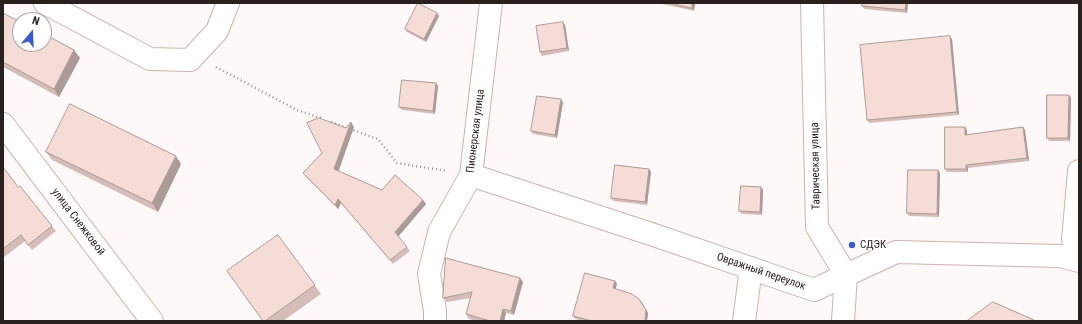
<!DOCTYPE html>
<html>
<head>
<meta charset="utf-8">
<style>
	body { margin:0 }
	#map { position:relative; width:1082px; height:324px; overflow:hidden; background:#fef9f8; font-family:"Roboto Condensed",sans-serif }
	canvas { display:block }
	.frame { position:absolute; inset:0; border:4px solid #2a211e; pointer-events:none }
	.north { position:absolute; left:12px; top:12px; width:40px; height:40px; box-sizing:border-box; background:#fff; border:1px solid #aaa6a5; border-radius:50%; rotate:19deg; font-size:11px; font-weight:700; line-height:16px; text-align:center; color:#2a211e }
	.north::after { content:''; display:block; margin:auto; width:14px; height:18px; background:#3c5acc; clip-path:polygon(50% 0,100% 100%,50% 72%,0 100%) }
</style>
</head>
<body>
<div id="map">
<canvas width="1082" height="324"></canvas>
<div class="frame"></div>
<div class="north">N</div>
</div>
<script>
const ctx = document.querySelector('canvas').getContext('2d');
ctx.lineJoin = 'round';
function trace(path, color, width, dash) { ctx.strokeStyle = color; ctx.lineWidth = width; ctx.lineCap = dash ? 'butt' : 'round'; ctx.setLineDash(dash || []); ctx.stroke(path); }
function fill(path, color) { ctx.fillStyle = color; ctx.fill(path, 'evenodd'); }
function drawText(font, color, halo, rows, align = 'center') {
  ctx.font = font + ' "Roboto Condensed",sans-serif'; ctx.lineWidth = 3; ctx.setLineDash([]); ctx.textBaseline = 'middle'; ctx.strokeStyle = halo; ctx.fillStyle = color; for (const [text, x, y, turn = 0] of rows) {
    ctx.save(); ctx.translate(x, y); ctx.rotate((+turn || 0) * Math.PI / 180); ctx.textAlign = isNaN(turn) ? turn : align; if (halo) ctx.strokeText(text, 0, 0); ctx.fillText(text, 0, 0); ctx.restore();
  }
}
const minor = new Path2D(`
	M45,3L150,59L190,60L217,31L228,3
	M812,3L817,227L846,275L843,321
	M3,124L152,321
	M471,175L654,235L814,290L896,252L1060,256L1079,261
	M1073,240L1079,171
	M435,321V311L429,274L439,232L471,175L491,3
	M744,321L751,268`);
trace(minor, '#cbb2ac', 24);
trace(new Path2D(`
	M216,67L297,110L321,118
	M331,122L378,139L397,163L447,171`), '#97908e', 2.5, [1, 3]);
trace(minor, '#fff', 22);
fill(new Path2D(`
	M658,3H695L694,11Z
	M908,3L907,13L864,9L862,6Z
	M3,13L74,50L80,58L59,97L3,67Z
	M439,16L426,42L407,32L405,29Z
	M565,25L569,51L542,56L540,52Z
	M952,39L959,115L869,123L867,120Z
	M438,86L435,114L402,110L399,107Z
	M1069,95L1071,98L1070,141H1049L1047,138Z
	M563,102L557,138L533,134L531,131Z
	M354,127L338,171L382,190L423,200L426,204L398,236L410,251L393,264L341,203L338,209L306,177L303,173L346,128Z
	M1023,127L1025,130L1029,161L968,168V172H947L945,169L967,130V135Z
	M46,152L181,164L158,212L52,160Z
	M3,167L18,187L52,226L56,231L32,250L25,241L3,258Z
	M649,169L651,172L647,205L613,201L611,198Z
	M938,170L940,173L939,217L909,216L907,213Z
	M761,187L763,190L762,215L742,214L739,211Z
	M278,235L321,294L283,321H262Z
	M520,278L523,282L514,315L506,313L504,321H477L469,319L466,314L471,298L447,302L443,298Z
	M615,281L617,284L615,289L642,302L648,313L647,321H582L575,319L573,316Z`), '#d4bdb8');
fill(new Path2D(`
	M692,3H695L694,11L692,8Z
	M906,3H908L907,13L905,10Z
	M437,13L439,16L426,42L424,39Z
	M563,22L565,25L569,51L567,48Z
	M950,36L952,39L959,115L957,112Z
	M74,50L80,58L59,97L54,89Z
	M436,83L438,86L435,114L433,111Z
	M1069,95L1071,98L1070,141L1068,138Z
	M561,99L563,102L557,138L555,135Z
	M351,122L354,127L338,173L334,169Z
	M965,127L967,130V138L965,135Z
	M1023,127L1025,130L1029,161L1027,158Z
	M176,156L181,164L158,212L152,203Z
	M966,165L968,168V172L966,169Z
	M649,169L651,172L647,205L645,202Z
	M938,170L940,173L939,217L937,214Z
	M761,187L763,190L762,215L760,212Z
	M338,199L341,203L338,209L335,205Z
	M423,200L426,204L398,237L395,232Z
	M520,278L523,282L514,315L511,311Z
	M615,281L617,284L615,291L613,288Z
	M639,299L648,313L647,321H645Z
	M503,309L506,313L504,321H500Z`), '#ac9a96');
const building = new Path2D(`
	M418,3L437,13L424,39L405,29Z
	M670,3H692V8Z
	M862,3H906L905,10L862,6Z
	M3,13L20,22V44H44V34L74,50L54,89L3,62Z
	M563,22L567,48L540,52L536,26Z
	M950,36L957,112L867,120L860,45Z
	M402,80L436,83L433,111L399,107Z
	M1047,95H1069L1068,138H1047Z
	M537,96L561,99L555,135L531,131Z
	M70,104L176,156L152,203L46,152Z
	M319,118L346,128L351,122L334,169L382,190L395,175L423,200L395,232L407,247L390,260L338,199L335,205L303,173L322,153L307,123Z
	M945,127H965V135L1023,127L1027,158L966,165V169H945Z
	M615,165L649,169L645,202L611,198Z
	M3,167L18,187L20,186L52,226L28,245L21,235L3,249Z
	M908,170H938L937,214L907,213Z
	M741,186L761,187L760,212L739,211Z
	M278,235L315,285L265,321H263L227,271Z
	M446,258L520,278L511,311L503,309L500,321H490L466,314L472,292L443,298Z
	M585,273L615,281L613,288L632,294L639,299L646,310L645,321H592L573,316Z
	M993,302L1034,320V321H967Z`);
fill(building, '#f6dcd6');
trace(building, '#ac9a96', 1);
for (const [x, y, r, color] of [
	[852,245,4,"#3c5acc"]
]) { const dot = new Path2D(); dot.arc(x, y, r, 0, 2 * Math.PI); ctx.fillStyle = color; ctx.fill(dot); trace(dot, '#fff', 1.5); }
drawText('11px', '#2a211e', '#fff', [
	["Пионерская улица",476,131,-83],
	["Таврическая улица",816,166,-91],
	["улица Снежковой",78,222,53],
	["Овражный переулок",761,272,19]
]);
drawText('11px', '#2a211e', '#fff', [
	["СДЭК",860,245]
], 'left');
</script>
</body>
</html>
